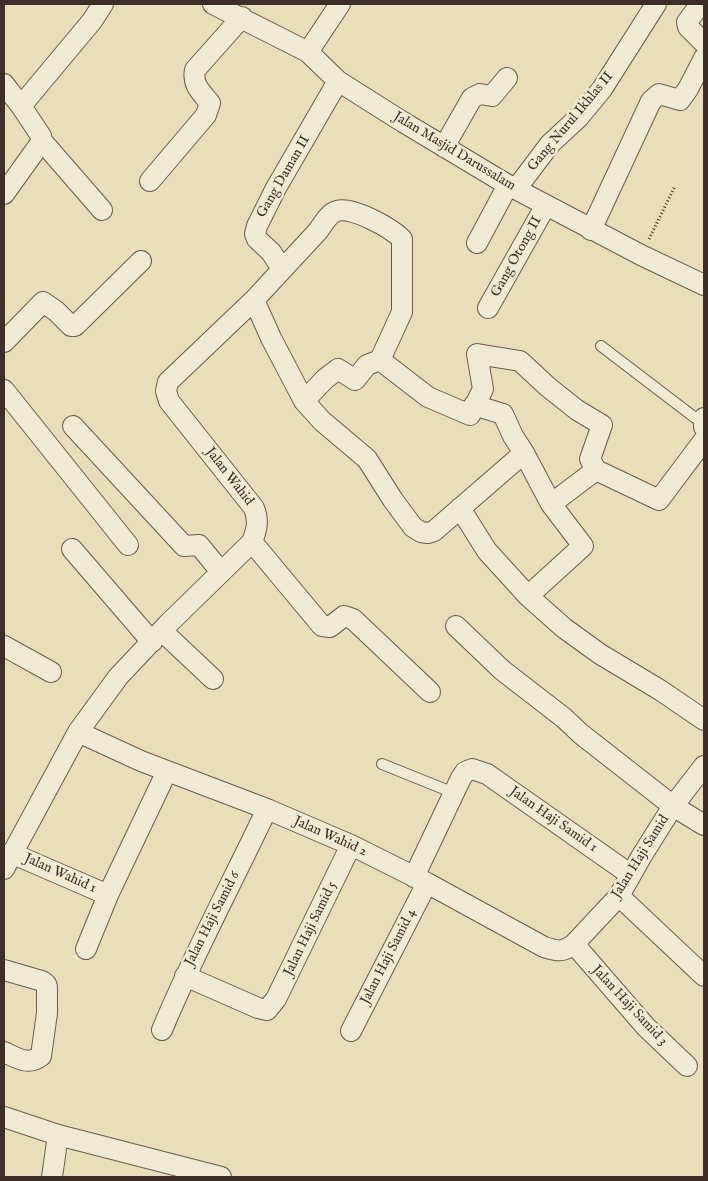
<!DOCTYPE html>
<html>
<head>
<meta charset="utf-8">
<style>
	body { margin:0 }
	#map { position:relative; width:708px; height:1181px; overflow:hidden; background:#e9deb9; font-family:"IM FELL English",serif }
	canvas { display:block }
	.frame { position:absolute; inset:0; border:5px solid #3f2e28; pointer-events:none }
</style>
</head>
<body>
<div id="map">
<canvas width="708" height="1181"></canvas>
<div class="frame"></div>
</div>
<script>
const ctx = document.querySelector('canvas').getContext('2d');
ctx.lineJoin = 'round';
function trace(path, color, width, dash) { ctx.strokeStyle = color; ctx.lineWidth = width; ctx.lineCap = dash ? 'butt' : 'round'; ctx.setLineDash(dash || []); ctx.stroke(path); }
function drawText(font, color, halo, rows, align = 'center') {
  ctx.font = font + ' "IM FELL English",serif'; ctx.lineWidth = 5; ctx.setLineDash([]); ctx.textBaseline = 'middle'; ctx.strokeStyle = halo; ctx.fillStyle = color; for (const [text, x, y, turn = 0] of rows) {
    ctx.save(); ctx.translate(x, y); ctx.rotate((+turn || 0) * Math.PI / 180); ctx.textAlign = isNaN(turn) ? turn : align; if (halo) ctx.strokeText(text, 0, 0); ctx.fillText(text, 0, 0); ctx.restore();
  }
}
const lane = new Path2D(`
	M601,346L694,417L704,423
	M382,764L454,793`);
const street = new Path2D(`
	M213,4L308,52L338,81L403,122L508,185L641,255L704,285
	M696,10L687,22L688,27L704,43
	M308,52L340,4
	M4,84L21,106
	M444,147L472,98L480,94L492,96L507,78
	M150,181L206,115L210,103C201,92 192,85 195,70L242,17
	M516,189L550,144L578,118L602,89L656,4
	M4,194L42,141
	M102,210L42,141L41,136L21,106L92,21L103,4
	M591,230L651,101L659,94L680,100L688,89L704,58
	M477,243L508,185
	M282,269L271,252L257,239L255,234L257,226L276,188L338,81
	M254,300L271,338L304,401L322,421L367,459L393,500L413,527L421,532L428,533L434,531L524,453L551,504
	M488,308L546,205
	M4,342L43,302L56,311L71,326H75L141,261
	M380,360L428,397L470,415L483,389L477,354L520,361L548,387L577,410L602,425L590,459L596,470
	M4,390L128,545
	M474,405L503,414L513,436L524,453
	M704,418V427
	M73,426L184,546L199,545L221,572
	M460,508L487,551L528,596L564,628L600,654L660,690L704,720
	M252,542L322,626L330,627L344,616L353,619L430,692
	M72,549L152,642
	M528,596L583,546L551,504L596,470L659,500L704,440
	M456,626L502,670L564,718L581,734L673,806L704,825
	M162,631L213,679
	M4,646L51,672
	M78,732L141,761L267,809L351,845L427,883L544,947C557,951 562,953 574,944L619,896L641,857L673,806L704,766
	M11,853L108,895
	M4,869L78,732L118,677L167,625L252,542C257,529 259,521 254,508L169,401L166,391L168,382L254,300L318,231C323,224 329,213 337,211C352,206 391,228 402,239V312L380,360L367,365L355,380L338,369L325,379L304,401
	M414,877L461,778L465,772L472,769L487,774L631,875
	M619,896L704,976
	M574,944L646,1027L687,1066
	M86,949L108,895L167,771
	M4,970L42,981L46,984L47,987V1013L41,1056C28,1066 17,1058 4,1052
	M185,976L258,1008L267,1010L276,999L351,845
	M162,1030C193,955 232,883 267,809
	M351,1031L427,883
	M4,1117L58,1135L221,1177
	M52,1177L58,1135`);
trace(lane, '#6a5a4c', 12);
trace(street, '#6a5a4c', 22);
trace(new Path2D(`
	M649,239L675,186`), '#3f2e28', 3, [1, 2.5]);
trace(lane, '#f1ead2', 10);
trace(street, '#f1ead2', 20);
drawText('14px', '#3f2e28', '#f1ead2', [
	["Gang Nurul Ikhlas II",571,122,-50],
	["Jalan Masjid Darussalam",454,152,31],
	["Gang Daman II",284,177,-60],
	["Gang Otong II",517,257,-61],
	["Jalan Wahid",229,477,52],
	["Jalan Haji Samid 1",553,820,35],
	["Jalan Wahid 2",330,837,24],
	["Jalan Haji Samid",641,857,-58],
	["Jalan Wahid 1",60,874,24],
	["Jalan Haji Samid 6",213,919,-63],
	["Jalan Haji Samid 5",311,929,-64],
	["Jalan Haji Samid 4",389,957,-63],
	["Jalan Haji Samid 3",629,1006,47]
]);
</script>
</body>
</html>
